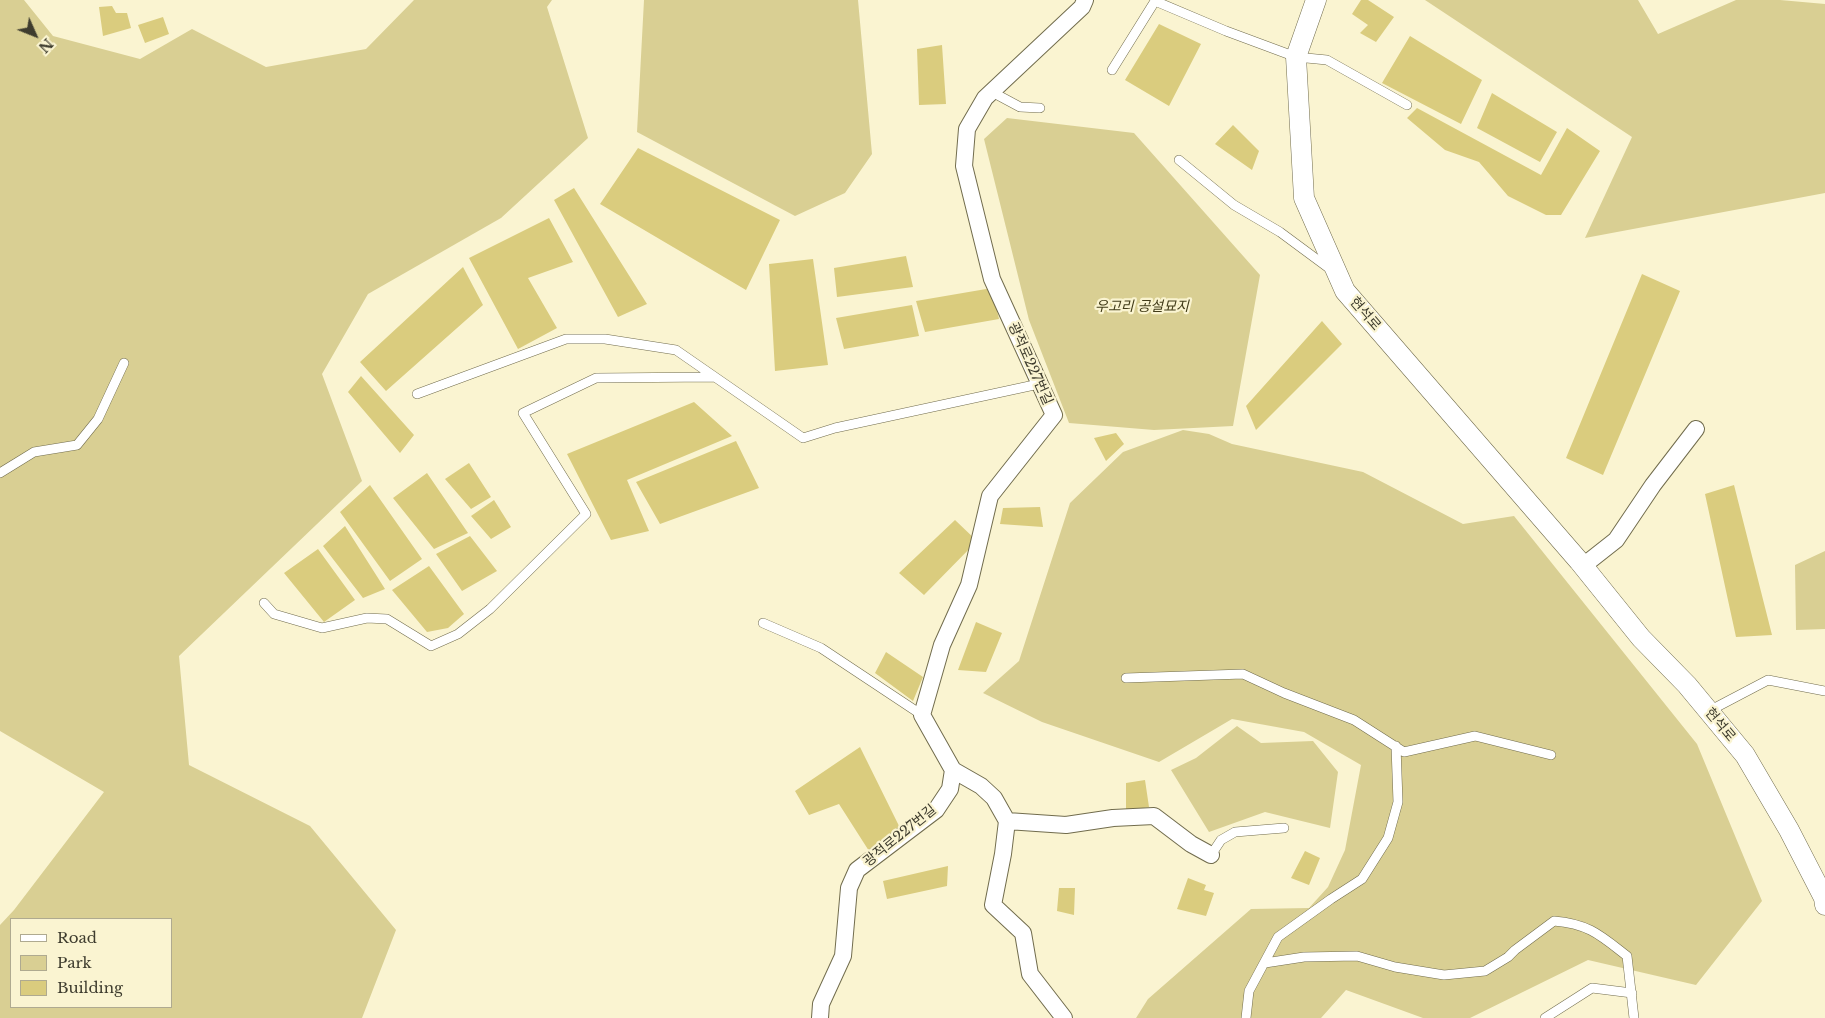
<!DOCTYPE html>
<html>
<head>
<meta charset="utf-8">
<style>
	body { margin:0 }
	#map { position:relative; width:1825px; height:1018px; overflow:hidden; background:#faf4d1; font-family:"Libre Baskerville",serif }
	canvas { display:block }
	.legend { position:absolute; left:10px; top:918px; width:162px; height:90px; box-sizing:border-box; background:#faf4d1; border:1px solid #afaa90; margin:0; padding:6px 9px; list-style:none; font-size:15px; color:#3e3c2e }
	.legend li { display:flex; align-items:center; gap:10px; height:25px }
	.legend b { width:25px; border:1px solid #afaa90 }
	.north { position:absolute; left:10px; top:10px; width:50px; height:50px; -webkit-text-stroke:4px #faf4d1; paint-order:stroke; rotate:134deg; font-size:14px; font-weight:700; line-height:20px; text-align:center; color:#3e3c2e }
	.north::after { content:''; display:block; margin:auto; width:18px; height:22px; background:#3e3c2e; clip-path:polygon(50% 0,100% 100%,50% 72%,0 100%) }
</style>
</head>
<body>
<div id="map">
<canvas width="1825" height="1018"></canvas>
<ul class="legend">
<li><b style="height:6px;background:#fff"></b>Road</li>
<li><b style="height:14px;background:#d9cf93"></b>Park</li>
<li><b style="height:14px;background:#dacc7e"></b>Building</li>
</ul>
<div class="north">N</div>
</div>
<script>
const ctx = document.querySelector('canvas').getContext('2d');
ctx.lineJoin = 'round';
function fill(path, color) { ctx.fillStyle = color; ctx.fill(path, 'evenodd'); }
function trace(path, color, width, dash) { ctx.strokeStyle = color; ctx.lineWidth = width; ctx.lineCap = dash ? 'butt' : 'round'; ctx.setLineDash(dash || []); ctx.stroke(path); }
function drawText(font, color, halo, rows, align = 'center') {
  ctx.font = font + ' "Libre Baskerville","Noto Sans KR",serif'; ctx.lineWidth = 4.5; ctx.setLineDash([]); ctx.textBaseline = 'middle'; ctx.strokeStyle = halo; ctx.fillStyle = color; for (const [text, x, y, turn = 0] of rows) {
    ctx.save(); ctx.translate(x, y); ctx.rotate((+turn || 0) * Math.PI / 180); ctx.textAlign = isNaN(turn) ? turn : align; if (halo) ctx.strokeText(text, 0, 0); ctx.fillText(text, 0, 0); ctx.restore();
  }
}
fill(new Path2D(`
	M0,0H24L53,36L140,59L192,29L266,67L366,49L414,0H552L547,7L588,138L501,218L368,294L322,374L362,481L179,656L189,765L310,826L396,930L362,1018H0V925L14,910L104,792L0,731ZM11,919H171V1007H11Z
	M644,0H858L872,154L845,193L795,216L637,132Z
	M1425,0H1638L1658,34L1736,0H1780L1825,4V193L1585,238L1632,137Z
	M1007,118L1134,133L1260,275L1233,426L1154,430L1069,423L1029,320L984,139Z
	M1183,430L1209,434L1232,444L1363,472L1463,524L1514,516L1697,744L1762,901L1696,985L1588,960L1470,1018H1423L1346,990L1321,1018H1136L1148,999L1251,909L1309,908L1328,887L1345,850L1361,765L1304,732L1232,719L1159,762L1042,722L983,693L1019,661L1070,503L1123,452Z
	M1825,551V629L1796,630L1795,565Z
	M1237,726L1261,743L1313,741L1338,772L1330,828L1265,812L1209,832L1171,770L1196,758Z`), '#d9cf93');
fill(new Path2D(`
	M1361,0H1368L1394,17L1376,42L1360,33L1368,25L1352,14Z
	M112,6L116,13H127L131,28L103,36L99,7Z
	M163,17L169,34L145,43L138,25Z
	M1159,24L1201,44L1169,106L1125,80Z
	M1410,36L1482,80L1461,124L1382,83Z
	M942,45L946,104L919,105L917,49Z
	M1492,93L1557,132L1540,162L1477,128Z
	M1417,108L1541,175L1567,128L1600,151L1561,215H1546L1508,196L1479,162L1445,150L1407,118Z
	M1233,125L1259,151L1252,170L1215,144Z
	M638,148L780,220L746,290L600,204Z
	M574,188L647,304L618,317L554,200Z
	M549,218L573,262L528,278L557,328L518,349L469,258Z
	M906,256L913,287L837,297L834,268Z
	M813,259L828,365L775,371L769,264Z
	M463,267L483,305L386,391L360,362Z
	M1642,274L1680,291L1603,475L1566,458Z
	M992,288L999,319L925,332L916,301Z
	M912,305L919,336L844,349L836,318Z
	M1322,321L1342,344L1256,430L1246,406Z
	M361,376L414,435L400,453L348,392Z
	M694,402L732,436L627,480L649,531L611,540L567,454Z
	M1116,433L1124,444L1106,461L1094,438Z
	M736,441L759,488L660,524L636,482Z
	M469,463L491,497L471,509L445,479Z
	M427,473L468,533L434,549L393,498Z
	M370,485L422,559L390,581L340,512Z
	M1734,485L1772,635L1736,637L1705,494Z
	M494,500L511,527L491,539L471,516Z
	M1040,507L1043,527L1000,524L1003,508Z
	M955,520L977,541L924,595L899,573Z
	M345,526L385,589L363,598L323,546Z
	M470,536L497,571L462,591L436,554Z
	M318,549L355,600L324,622L284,573Z
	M429,566L464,614L448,628L427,632L392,590Z
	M976,622L1002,633L986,672L958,670Z
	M886,652L923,677L913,701L875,673Z
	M860,747L901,830L869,851L839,804L809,815L795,791Z
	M1145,780L1149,807L1126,811V783Z
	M1305,851L1320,858L1309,885L1291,878Z
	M948,866L947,886L887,899L883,881Z
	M1188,878L1206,885L1204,890L1214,893L1206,916L1177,909Z
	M1059,888H1075L1074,915L1057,911Z`), '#dacc7e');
const service = new Path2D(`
	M1112,70L1155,1L1226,31L1296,57L1327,60L1407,105
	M992,92L1020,107L1040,108
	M1179,160L1234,205L1280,232L1330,269
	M417,394L566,339H605L676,350L803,438L835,428L1039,384
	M0,473L34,452L77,445L98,419L124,363
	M264,603L274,614L322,628L367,618L387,619L431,646L458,634L490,609L586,514L523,413L596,378L714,377
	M763,623L821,648L922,715
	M1126,678L1243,674L1284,693L1354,720L1404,752L1475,736L1551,755
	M1709,711L1768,680L1825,691
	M1211,855L1221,840L1235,832L1284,828
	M1265,963L1304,957L1357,956L1395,967L1444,975L1485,971L1508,957L1515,950L1554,921C1589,924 1600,935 1627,956L1634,1018
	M1246,1018L1249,991L1278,937L1331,899L1362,879L1388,838L1398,802L1396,746
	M1545,1018L1592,988L1632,993`);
const minor = new Path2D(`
	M1583,566L1616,540L1653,485L1696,429
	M953,770L981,786L994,798L1007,821L1003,854L993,905L1023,933L1030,974L1064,1018
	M1007,821L1066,825L1113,818L1154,816L1191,844L1211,855
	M820,1018L821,1004L843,956L849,888L857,870L936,810L950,789L953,770L922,715L942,645L969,585L990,496L1054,415L992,279L964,166L967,129L985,98L1082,7L1085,0`);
const tertiary = new Path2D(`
	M1316,0L1296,57L1304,198L1345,291L1579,561L1641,638L1687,685L1745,755L1789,830L1824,898L1825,905`);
trace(service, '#716c4d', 10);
trace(minor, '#716c4d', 18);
trace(tertiary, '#716c4d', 21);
trace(service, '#fff', 9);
trace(minor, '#fff', 16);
trace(tertiary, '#fff', 20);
drawText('italic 14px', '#423c19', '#faf4d1', [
	["우고리 공설묘지",1142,307]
]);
drawText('14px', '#3e3c2e', '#faf4d1', [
	["현석로",1365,314,49],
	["광적로227번길",1030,364,66],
	["현석로",1720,725,50],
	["광적로227번길",900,836,-39]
]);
</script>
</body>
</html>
